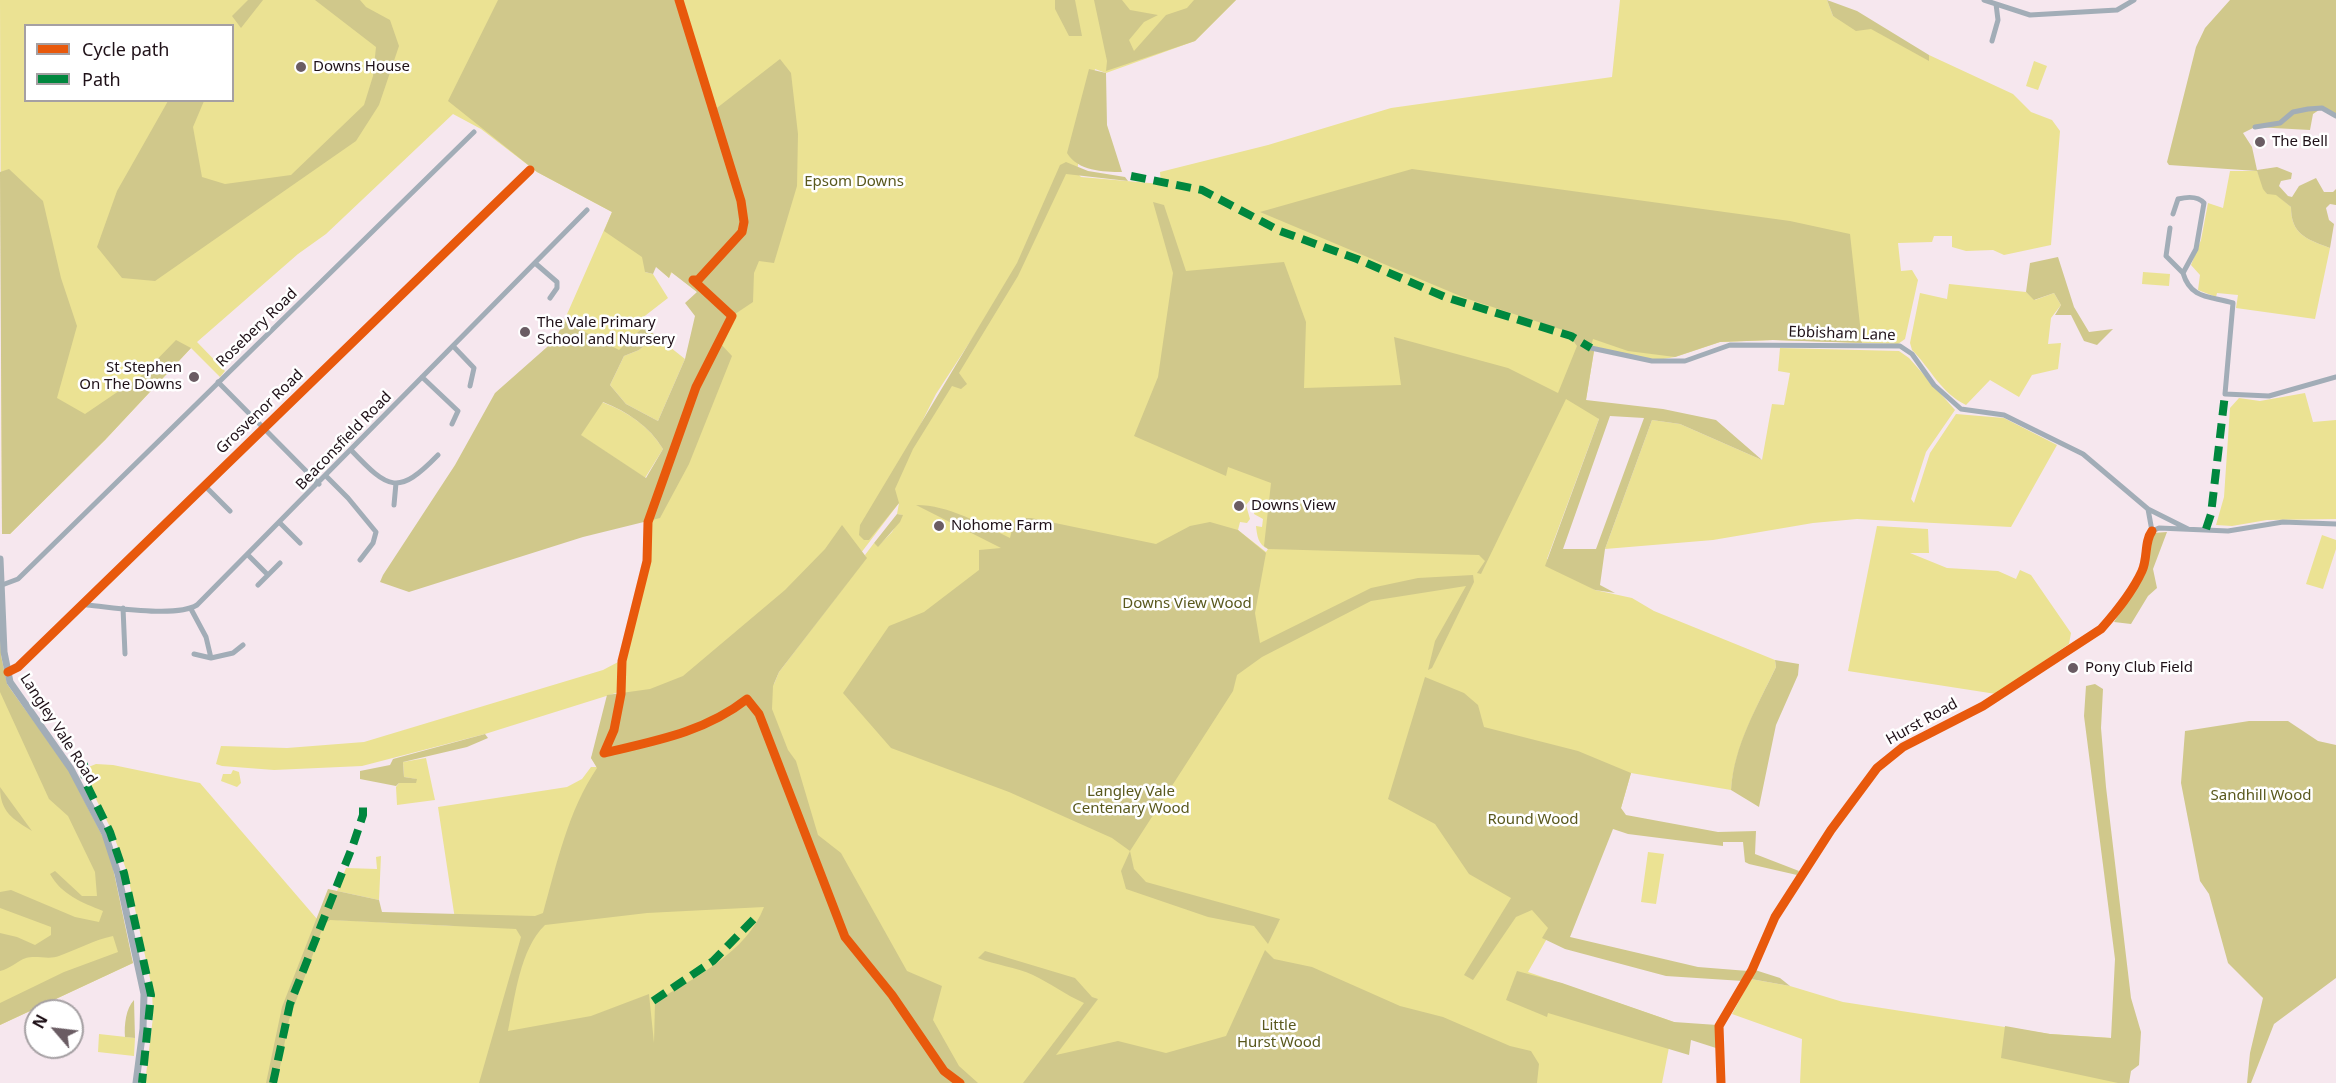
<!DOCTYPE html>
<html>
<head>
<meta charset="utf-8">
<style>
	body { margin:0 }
	#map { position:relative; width:2336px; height:1083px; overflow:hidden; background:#f6e7ee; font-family:"Noto Sans",sans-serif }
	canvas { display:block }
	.legend { position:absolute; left:24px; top:24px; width:210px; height:78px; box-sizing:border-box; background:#fff; border:2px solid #a5a0a3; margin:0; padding:8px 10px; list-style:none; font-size:18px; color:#1f1118 }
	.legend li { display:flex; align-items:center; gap:12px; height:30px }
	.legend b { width:30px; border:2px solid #a5a0a3 }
	.north { position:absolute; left:24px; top:999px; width:60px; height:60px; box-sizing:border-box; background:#fff; border:2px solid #a5a0a3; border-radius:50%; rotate:298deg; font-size:16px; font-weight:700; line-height:24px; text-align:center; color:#1f1118 }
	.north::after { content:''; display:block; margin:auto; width:21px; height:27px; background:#6a5c63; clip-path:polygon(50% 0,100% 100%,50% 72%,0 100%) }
</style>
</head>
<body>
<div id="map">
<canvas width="2336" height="1083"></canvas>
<ul class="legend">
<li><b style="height:8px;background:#e8590c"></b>Cycle path</li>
<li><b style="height:8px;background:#00873e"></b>Path</li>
</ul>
<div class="north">N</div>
</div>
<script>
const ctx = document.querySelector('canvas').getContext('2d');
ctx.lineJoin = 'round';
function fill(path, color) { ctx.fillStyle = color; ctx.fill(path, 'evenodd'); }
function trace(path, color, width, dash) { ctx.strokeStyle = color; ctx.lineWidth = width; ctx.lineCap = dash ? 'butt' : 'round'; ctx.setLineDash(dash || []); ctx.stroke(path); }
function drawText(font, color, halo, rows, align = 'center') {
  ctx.font = font + ' "Noto Sans",sans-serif'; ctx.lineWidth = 5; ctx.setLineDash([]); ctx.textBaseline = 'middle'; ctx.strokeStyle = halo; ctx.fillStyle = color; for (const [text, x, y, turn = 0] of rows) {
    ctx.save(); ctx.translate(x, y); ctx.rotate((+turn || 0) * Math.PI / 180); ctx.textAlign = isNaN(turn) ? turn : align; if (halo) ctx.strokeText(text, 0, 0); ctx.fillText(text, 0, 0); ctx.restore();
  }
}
fill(new Path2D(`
	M0,0H1236L1195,41L1106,73L1095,69L1083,124L1077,173L1081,177L1161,184L1160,172L1268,145L1391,108L1612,77L1620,0H1827L1833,16L1871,28L1929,60V55L2013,94L2031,112L2052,120L2060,131L2051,245L2004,255L1993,250L1966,251L1952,247V236H1934L1932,242L1898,243L1901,271L1912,270L1918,280L1905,339L1898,344L1773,340L1720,342L1675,357L1652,361L1592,348L1594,351L1586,400L1599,419L1547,559L1595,590L1632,598L1654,611L1775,660L1776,667C1757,707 1735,745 1731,790L1631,773L1621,808L1528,972L1674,1022L1662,1083H145L153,1017L152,988L127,872L112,831L87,781L86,768L96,764L113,765L200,783L317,919L456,926L438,807L567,787L582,779L591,767H597L591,758L619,692L485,734L362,766L274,770L222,766L216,764L221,746L287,748L364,742L603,670L620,661L646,549L645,521H649L718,341L697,292L672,272L669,278L656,266L645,272L653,274L668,298L637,322L640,330L619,351L564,321L612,212L537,172L481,129L453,114L326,234L298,254L197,342L225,371L220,377L191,348L105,440L10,534H2ZM26,26H232V100H26ZM981,325L895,475L936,394ZM1251,499L1256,501L1254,514L1263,519L1262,527L1256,526C1257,535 1258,545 1268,549L1266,552L1238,530L1240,522L1247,523L1250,519L1246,505ZM899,503L897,514L902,515L892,532L878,546L874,543L865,555L866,558L779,672L774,684L775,666Z
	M2034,61L2047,66L2038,90L2026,86Z
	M2230,171H2257L2267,194H2276L2291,207C2291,234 2306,239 2330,248L2315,319L2236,308L2238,295L2217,293L2216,297L2198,290L2200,275L2191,265L2201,240L2208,203L2223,208Z
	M2143,272L2170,274L2169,286L2142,284Z
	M1949,284L2026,292L2035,300L2054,293L2061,305L2051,318L2048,344L2061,343L2058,369L2032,375L2019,397L1990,380L1966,405C1941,393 1931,369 1912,350L1910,343L1920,293L1947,299Z
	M656,336L685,359L658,421L626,404L610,385L624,356L639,350Z
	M1780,348L1899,351L1909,358L1955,410L1926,452L1911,499L1914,503L1930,453L1956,414L2004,418L2057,445L2011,527L1857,519L1813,523L1713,540L1605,549L1652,420L1680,424L1762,460L1772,404L1784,405L1790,373L1778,371Z
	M2305,393L2313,422L2336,420V519L2267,520L2232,526L2216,525L2224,497L2230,408L2239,398L2260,401Z
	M602,402C628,412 649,426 663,449L645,478L580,435Z
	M1877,526L1928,529L1929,553H1910L1947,568L1998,571L2016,579L2020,570L2031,575L2071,633L2069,644L1996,694L1848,671Z
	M2322,535L2336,540V549L2323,589L2306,584Z
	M0,634L1,656L7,684L19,703L47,736L133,963L0,1025Z
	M426,758L435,800L397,805L396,787L399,783H416V779L404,777L403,762Z
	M233,770L239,772L241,783L237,787L221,781L223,774H231Z
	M1648,852L1664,854L1656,904L1641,902Z
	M381,856L379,900L337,891L346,868L377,869L376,857Z
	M1751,979L1790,986L1843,1002L2050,1034L2111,1038L2123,1083H1800L1802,1039L1732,1014Z
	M99,1034L135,1038L134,1056L98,1052Z`), '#ebe293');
fill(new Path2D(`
	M248,0H263L241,28L232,16Z
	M315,0H360L366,7L390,20L399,46L379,105L356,141L155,281L122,278L97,247L117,191L168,101H204L193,127L202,177L225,184L291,175L364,105L373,76L376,47Z
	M498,0H678L713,111L780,59L791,73L798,134L797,186L774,263L759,261L754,273L753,302L732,316L718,341L732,356L689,464L660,518L583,537L409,592L380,582L383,575L455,465L495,393L555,340L564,321L619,350L640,330L636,322H640L656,336L639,350L624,356L610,385L626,404L658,421L685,359L695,316L685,303L697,292L671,272L669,278L656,267L653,274L645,272L642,257L604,231L612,212L537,172L448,101ZM603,402C628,412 649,426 663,449L646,478L581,435Z
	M1055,0H1075L1082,36H1069L1055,9Z
	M1094,0H1122L1130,10L1158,15L1144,22L1129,40L1134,51L1166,15L1187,8L1194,0H1236L1195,41L1106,71L1107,61Z
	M1827,0L1857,11L1929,55V61L1871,29L1856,31L1833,16Z
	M2230,0H2336V116L2322,108L2313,114L2310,130L2255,127L2243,133L2252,147L2257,170L2277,167L2292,173L2291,179L2281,181L2279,186L2288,196L2292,197L2299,186L2316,178L2324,192H2333L2336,189V205L2330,204L2326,208L2329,220L2334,224L2330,248C2306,239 2291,234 2291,207L2276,195L2267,194L2263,189L2257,171L2169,165L2167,162L2196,47L2205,28Z
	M1089,69L1106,73L1107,125L1122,172C1103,172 1078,171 1067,153Z
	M1066,162L1088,171L1125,177L1128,181L1066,174L1018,276L959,373L967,384L961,389L952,386L913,449L895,489L899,503L869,540H864L859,535L860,525L1017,263L1060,165Z
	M9,169L43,201L61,278L77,326L57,398L85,414L141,376L176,340L191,348L105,440L10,534H2L0,172Z
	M1412,169L1790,221L1850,234L1862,343L1773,340L1720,342L1675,357L1628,351L1593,339L1590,350L1594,351L1586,400L1663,409L1716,420L1762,460L1680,424L1652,420L1605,549L1600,585L1615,593L1595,590L1545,566L1599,419L1566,399L1481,574L1477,573L1485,561L1479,555L1268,549L1264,546L1271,483L1228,467L1226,476L1134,436L1158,377L1173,273L1153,202L1164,205L1186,271L1284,262L1306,322L1304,388L1401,385L1394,337L1508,368L1558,393L1577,346L1566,331L1465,298L1260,212ZM1610,416L1644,418L1596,549H1563Z
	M2058,257L2074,307L2089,332L2113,329L2097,345L2084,341L2071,315H2055L2061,305L2054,293L2034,300L2026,292L2030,263Z
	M916,505C949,505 981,524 1010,538L1015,518H1031L1156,544L1190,526L1210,522L1238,530L1266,553L1255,613L1260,643L1371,588L1418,578L1473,575L1474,582L1432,668L1428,670L1435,641L1466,586L1371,601L1262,657L1237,675L1233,691L1130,851L1134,869L1146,882L1280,919L1268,944L1254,926L1208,917L1126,889L1121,871L1130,851L1112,838L1009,792L891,748L843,693L889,626L924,612L979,570V550L1001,548Z
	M897,514L903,515L900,522L878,547L874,543Z
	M842,525L867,558L779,672L773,686L772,709L788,750L796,761L818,835L841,853L907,971L942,986L933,1020L959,1066L978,1083H479L521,937L516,929L330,920L324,924L289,1020L277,1083H266L282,1007L328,889L379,900L382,912L535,916L543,913C557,863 568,811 597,768L591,758L607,695L650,689L683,676L785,590L825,549ZM764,907C747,952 694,978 655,1002L654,1043L649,994L591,1016L508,1031C515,997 520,949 545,925L647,913Z
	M2167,532L2153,569L2157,588L2148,596L2131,624L2114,622L2141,579L2153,533Z
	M0,634L1,656L7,684L69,771L109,849L133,963L0,1025V1003L64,972L118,952L113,936C94,940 78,949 59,956C49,960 36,955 26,958C17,961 10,969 0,971V933L17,937L35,945L51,935V927L0,908V892L11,890L75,917L99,922L103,911C81,902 62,895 50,874L55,871L82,896H97L95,872L68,816L49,799L0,692Z
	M1775,660L1799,664L1798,675L1776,725L1759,807L1731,790C1734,745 1757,707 1776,667Z
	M1425,677L1464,693L1478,705L1484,727L1578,751L1631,773L1621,808L1626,815L1718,832L1756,831L1755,854L1799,871L1797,875L1749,864L1745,862L1743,842H1723V846L1628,834L1613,829L1570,937L1698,967L1748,971L1743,981L1666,976L1565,949L1542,938L1548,928L1532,910L1516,917L1473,980L1464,975L1511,898L1469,874L1435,824L1388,799Z
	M2095,684L2103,689L2101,728L2106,787L2131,998L2141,1032L2139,1065L2131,1071L2129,1083H2118L2001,1058L2005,1026L2050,1034L2111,1038L2115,959L2084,716L2086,686Z
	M2249,721H2288L2318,741L2336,745V978L2274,1024L2251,1083H2247L2250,1053L2263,998L2228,963L2209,894L2200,881L2181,783L2185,731Z
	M485,734L488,738L467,747L403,762L404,777L417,779L416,783H399L396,786L360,779V771L390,765L393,759Z
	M0,787L32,831C13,819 0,812 0,787Z
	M1265,950L1274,959L1312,967L1400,1006L1443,1017L1510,1046L1531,1051L1539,1064L1537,1083H1023L1084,1003C1066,995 1050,983 1033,975C1016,967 995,965 978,958L985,951L1075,978L1092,997L1098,999L1056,1055L1118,1041L1166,1053L1226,1036Z
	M1755,970L1780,978L1790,986L1751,979Z
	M1517,971L1562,983L1674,1022L1717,1025L1716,1048L1691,1040L1689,1055L1548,1013L1547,1017L1506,1000Z
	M134,1000L135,1038L125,1037C124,1025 126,1008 134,1000Z`), '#d0c88b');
trace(new Path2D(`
	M1984,0L2030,15L2117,10L2134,0
	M1992,41L1998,20L1996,4
	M2255,127L2280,123L2293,112L2308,109L2322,108L2336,116
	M2173,214L2178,199C2186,197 2198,196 2204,203L2196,249L2183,273C2191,300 2211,296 2233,303L2225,394L2269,396L2336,377
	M2170,228L2166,256L2183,273
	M535,263L557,282V288L550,298
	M453,346L474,368L470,386
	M1591,348L1652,361H1685L1730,345L1900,346L1912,354L1934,385L1961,409L2004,415L2083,454L2148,509L2188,529
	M422,377L458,411L452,424
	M218,382L319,484
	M351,450C389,490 398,496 438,455
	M326,476L348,498L376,532L373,543L360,560
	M205,486L230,511
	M394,505L396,483
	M2148,509L2152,531
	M280,523L300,543
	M2152,531L2159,528L2228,531L2283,522L2336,524
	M248,555L268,575
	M2,585L18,579L474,132
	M258,585L280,563
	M85,602L87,605C112,607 176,618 197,605L587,210
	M123,608L125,654
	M191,609L206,637L211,658L233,653L243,645
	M194,654L211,658
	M8,672L18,667L530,170
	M1721,1083L1719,1026L1752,970L1775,917L1831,830L1877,768L1903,747L1983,706L2101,629C2116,612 2132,593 2142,571C2148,558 2144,542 2152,531`), '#a2adb7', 5);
trace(new Path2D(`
	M0,559L4,652L10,682L71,769L105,834L118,874L144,994L143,1029L136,1083`), '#a2adb7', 7);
trace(new Path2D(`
	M1131,176L1202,190L1280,231L1357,259L1445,297L1571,336L1591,348
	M2206,529L2211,514L2225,394
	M84,763L85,781L110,832L124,873L151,995L142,1083
	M653,1001L713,961L754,919
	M273,1083L290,1004L353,845L363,815V806`), '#00873e', 8, [15, 8]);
trace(new Path2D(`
	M8,672L18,667L530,170
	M604,753L614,730L621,694L622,661L647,561L648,522L696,387L732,316L693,280H698L742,232L744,222L741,201L679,0
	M604,753C655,741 705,732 747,699L759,714L845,937L892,995L944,1071L960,1083
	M1721,1083L1719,1026L1752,970L1775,917L1831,830L1877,768L1903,747L1983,706L2101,629C2116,612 2132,593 2142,571C2148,558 2144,542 2152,531`), '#e8590c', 9);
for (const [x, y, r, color] of [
	[301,67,6,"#6a5c63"],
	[2260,142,6,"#6a5c63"],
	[525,332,6,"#6a5c63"],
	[194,377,6,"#6a5c63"],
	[1239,506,6,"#6a5c63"],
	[939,526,6,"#6a5c63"],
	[2073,668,6,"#6a5c63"]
]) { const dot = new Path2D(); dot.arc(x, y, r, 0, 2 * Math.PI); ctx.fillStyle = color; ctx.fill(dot); trace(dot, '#fff', 2); }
drawText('15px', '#1f1118', '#fff', [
	["Downs House",313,67],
	["The Bell",2272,142],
	["The Vale Primary",537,323],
	["School and Nursery",537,340],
	["St Stephen",182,368,"right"],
	["On The Downs",182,385,"right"],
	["Downs View",1251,506],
	["Nohome Farm",951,526],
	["Pony Club Field",2085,668]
], 'left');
drawText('15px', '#59581d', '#fff', [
	["Epsom Downs",854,182],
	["Downs View Wood",1187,604],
	["Langley Vale",1131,792],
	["Centenary Wood",1131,809],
	["Sandhill Wood",2261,796],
	["Round Wood",1533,820],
	["Little",1279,1026],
	["Hurst Wood",1279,1043]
]);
drawText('15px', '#1f1118', '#fff', [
	["Rosebery Road",257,328,-44],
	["Ebbisham Lane",1842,334,2],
	["Grosvenor Road",260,412,-44],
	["Beaconsfield Road",344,441,-46],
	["Hurst Road",1922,722,-29],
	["Langley Vale Road",58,729,57]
]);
</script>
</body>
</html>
